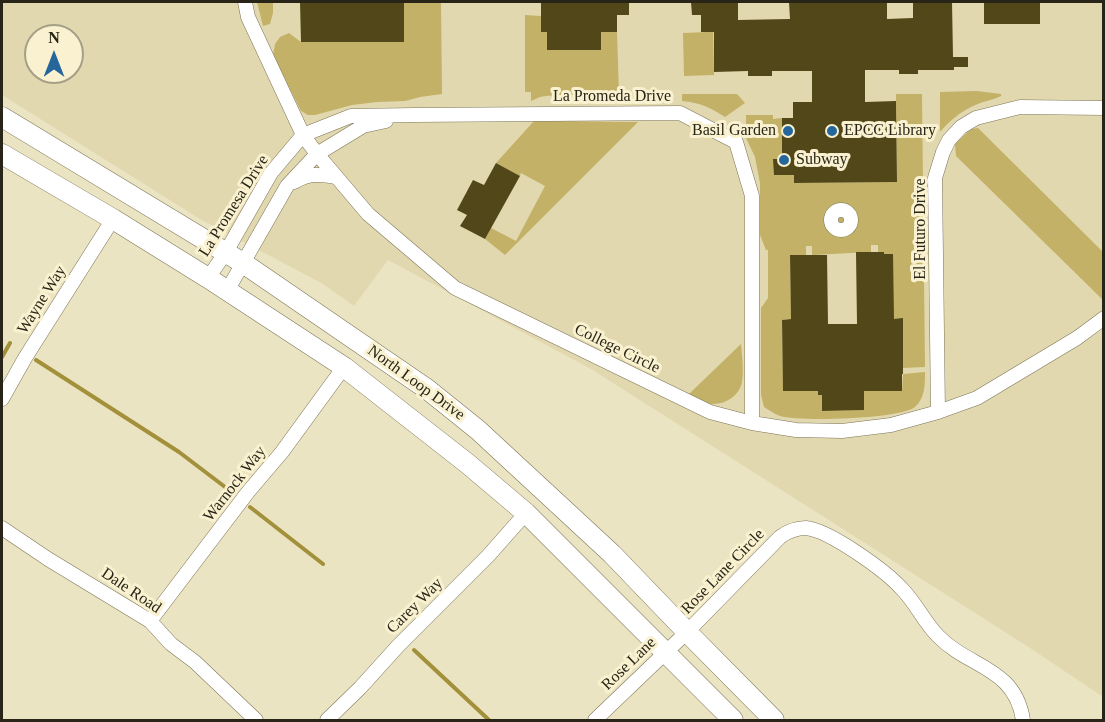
<!DOCTYPE html>
<html>
<head>
<meta charset="utf-8">
<style>
	body { margin:0 }
	#map { position:relative; width:1105px; height:722px; overflow:hidden; background:#ebe4c2; font-family:"Times New Roman",serif }
	canvas { display:block }
	.frame { position:absolute; inset:0; border:3px solid #282518; pointer-events:none }
	.north { position:absolute; left:24px; top:24px; width:60px; height:60px; box-sizing:border-box; background:#f9f1cf; border:2px solid #a59f86; border-radius:50%; rotate:0deg; font-size:16px; font-weight:700; line-height:24px; text-align:center; color:#282518 }
	.north::after { content:''; display:block; margin:auto; width:21px; height:27px; background:#25679d; clip-path:polygon(50% 0,100% 100%,50% 72%,0 100%) }
</style>
</head>
<body>
<div id="map">
<canvas width="1105" height="722"></canvas>
<div class="frame"></div>
<div class="north">N</div>
</div>
<script>
const ctx = document.querySelector('canvas').getContext('2d');
ctx.lineJoin = 'round';
function fill(path, color) { ctx.fillStyle = color; ctx.fill(path, 'evenodd'); }
function trace(path, color, width, dash) { ctx.strokeStyle = color; ctx.lineWidth = width; ctx.lineCap = dash ? 'butt' : 'round'; ctx.setLineDash(dash || []); ctx.stroke(path); }
function drawText(font, color, halo, rows, align = 'center') {
  ctx.font = font + ' "Times New Roman",serif'; ctx.lineWidth = 6; ctx.setLineDash([]); ctx.textBaseline = 'middle'; ctx.strokeStyle = halo; ctx.fillStyle = color; for (const [text, x, y, turn = 0] of rows) {
    ctx.save(); ctx.translate(x, y); ctx.rotate((+turn || 0) * Math.PI / 180); ctx.textAlign = isNaN(turn) ? turn : align; if (halo) ctx.strokeText(text, 0, 0); ctx.fillText(text, 0, 0); ctx.restore();
  }
}
fill(new Path2D(`
	M2,2H1103V697L1027,646L591,369L388,260L354,306L323,284L200,219L2,95ZM36,36H72V72H36Z`), '#e2d8af');
fill(new Path2D(`
	M257,2H273V13L270,24L263,26Z
	M404,2H441L442,94L420,97L405,101L377,102L352,105L315,115H308L301,111L273,55L275,44L280,37L289,33L301,42H404Z
	M525,15L541,16V32H547L548,50H601V32H617L619,95C607,104 596,96 583,95C573,95 548,95 540,97C537,98 534,100 531,101V92H525Z
	M713,20L714,75L684,76L683,33L708,32Z
	M977,91L1001,94V96C995,99 989,100 983,102C965,108 952,118 940,132V92Z
	M682,94H737L745,103L725,117C709,107 701,103 682,101Z
	M896,94H922L925,367L903,368V319H894L884,252H878V245H871V252L812,255V246H806V255H790L791,319L782,320L783,391H818L819,395H822V411L864,410V391H902L903,374L925,372C925,385 925,398 915,407C901,419 799,422 780,416C775,414 769,410 764,407L761,395V308L768,298V250H766L760,235V183L755,157L746,138V115H773V119L782,118V159H774V175H794V183L897,182Z
	M534,121L638,122L505,255L485,239L491,228L516,241L545,186L521,173L520,176L496,163Z
	M978,128L1103,252V300L956,156L955,144L971,129Z
	M741,344C742,357 744,370 742,382C739,398 721,407 706,403C700,401 694,397 689,394Z`), '#c2b166');
trace(new Path2D(`
	M2,357L10,343
	M36,360L179,452L229,490
	M250,507L323,564
	M414,650L489,720`), '#a3903a', 4);
fill(new Path2D(`
	M300,2H404V42H301Z
	M541,2H629V15H617V32H601V50H547V32H541Z
	M691,2H738V20L790,19L789,2H887V19L913,18V2H952L953,57H968V67H954V70H918V74H899V70H865V102L896,101L897,182L794,183V175H774L773,159H782V118H793V102H812V71H772V76H748V71L714,72V32H701V15H692Z
	M984,2H1040V24H984Z
	M496,163L520,176L485,239L460,226L467,215L457,210L473,180L484,185Z
	M856,252H884V254H893L894,319L903,318V374H902V391H864V410L822,411V395H818V391H783L782,320L791,319L790,255H827L828,324H857Z`), '#514719');
const street = new Path2D(`
	M245,2L248,17L303,135L317,154L368,214L455,288L710,412L752,423L796,430L842,431L891,425L938,412L977,398L1077,338L1104,318
	M294,182C309,173 320,174 336,177
	M831 220a10 10 0 1 1 20 0a10 10 0 1 1-20 0Z
	M208,278L226,252L271,173L303,135L351,116L414,115L680,113L736,142L752,196V423
	M227,291L287,186L317,154L363,126L386,121
	M2,399L25,358L113,219
	M938,412L935,178L943,152L949,140L961,127L976,118L1020,107L1104,108
	M2,528L48,559L150,621L171,644L195,662L256,720
	M150,621L248,492L282,452L344,367
	M327,720L360,688L398,646L488,556L526,513
	M595,720L687,632L780,537C788,531 796,528 806,528C829,530 886,571 902,589C916,603 924,622 938,636C969,668 1015,667 1023,720`);
const secondary = new Path2D(`
	M2,117L243,263L427,389L478,430L612,554L687,632L774,720
	M2,154L113,219L208,278L344,367L468,464L526,513L733,720`);
trace(street, '#7c7557', 15);
trace(secondary, '#7c7557', 21);
trace(street, '#fff', 14);
trace(secondary, '#fff', 20);
for (const [x, y, r, color] of [
	[788,131,6,"#25679d"],
	[832,131,6,"#25679d"],
	[784,160,6,"#25679d"]
]) { const dot = new Path2D(); dot.arc(x, y, r, 0, 2 * Math.PI); ctx.fillStyle = color; ctx.fill(dot); trace(dot, '#f9f1cf', 2); }
drawText('16px', '#282518', '#f9f1cf', [
	["La Promeda Drive",612,97],
	["La Promesa Drive",234,206,-58],
	["El Futuro Drive",921,229,-90],
	["Wayne Way",42,300,-58],
	["College Circle",617,349,26],
	["North Loop Drive",416,383,36],
	["Warnock Way",235,484,-52],
	["Rose Lane Circle",723,572,-46],
	["Dale Road",131,591,34],
	["Carey Way",415,606,-45],
	["Rose Lane",629,664,-44]
]);
drawText('16px', '#282518', '#f9f1cf', [
	["Basil Garden",776,131,"right"],
	["EPCC Library",844,131],
	["Subway",796,160]
], 'left');
</script>
</body>
</html>
